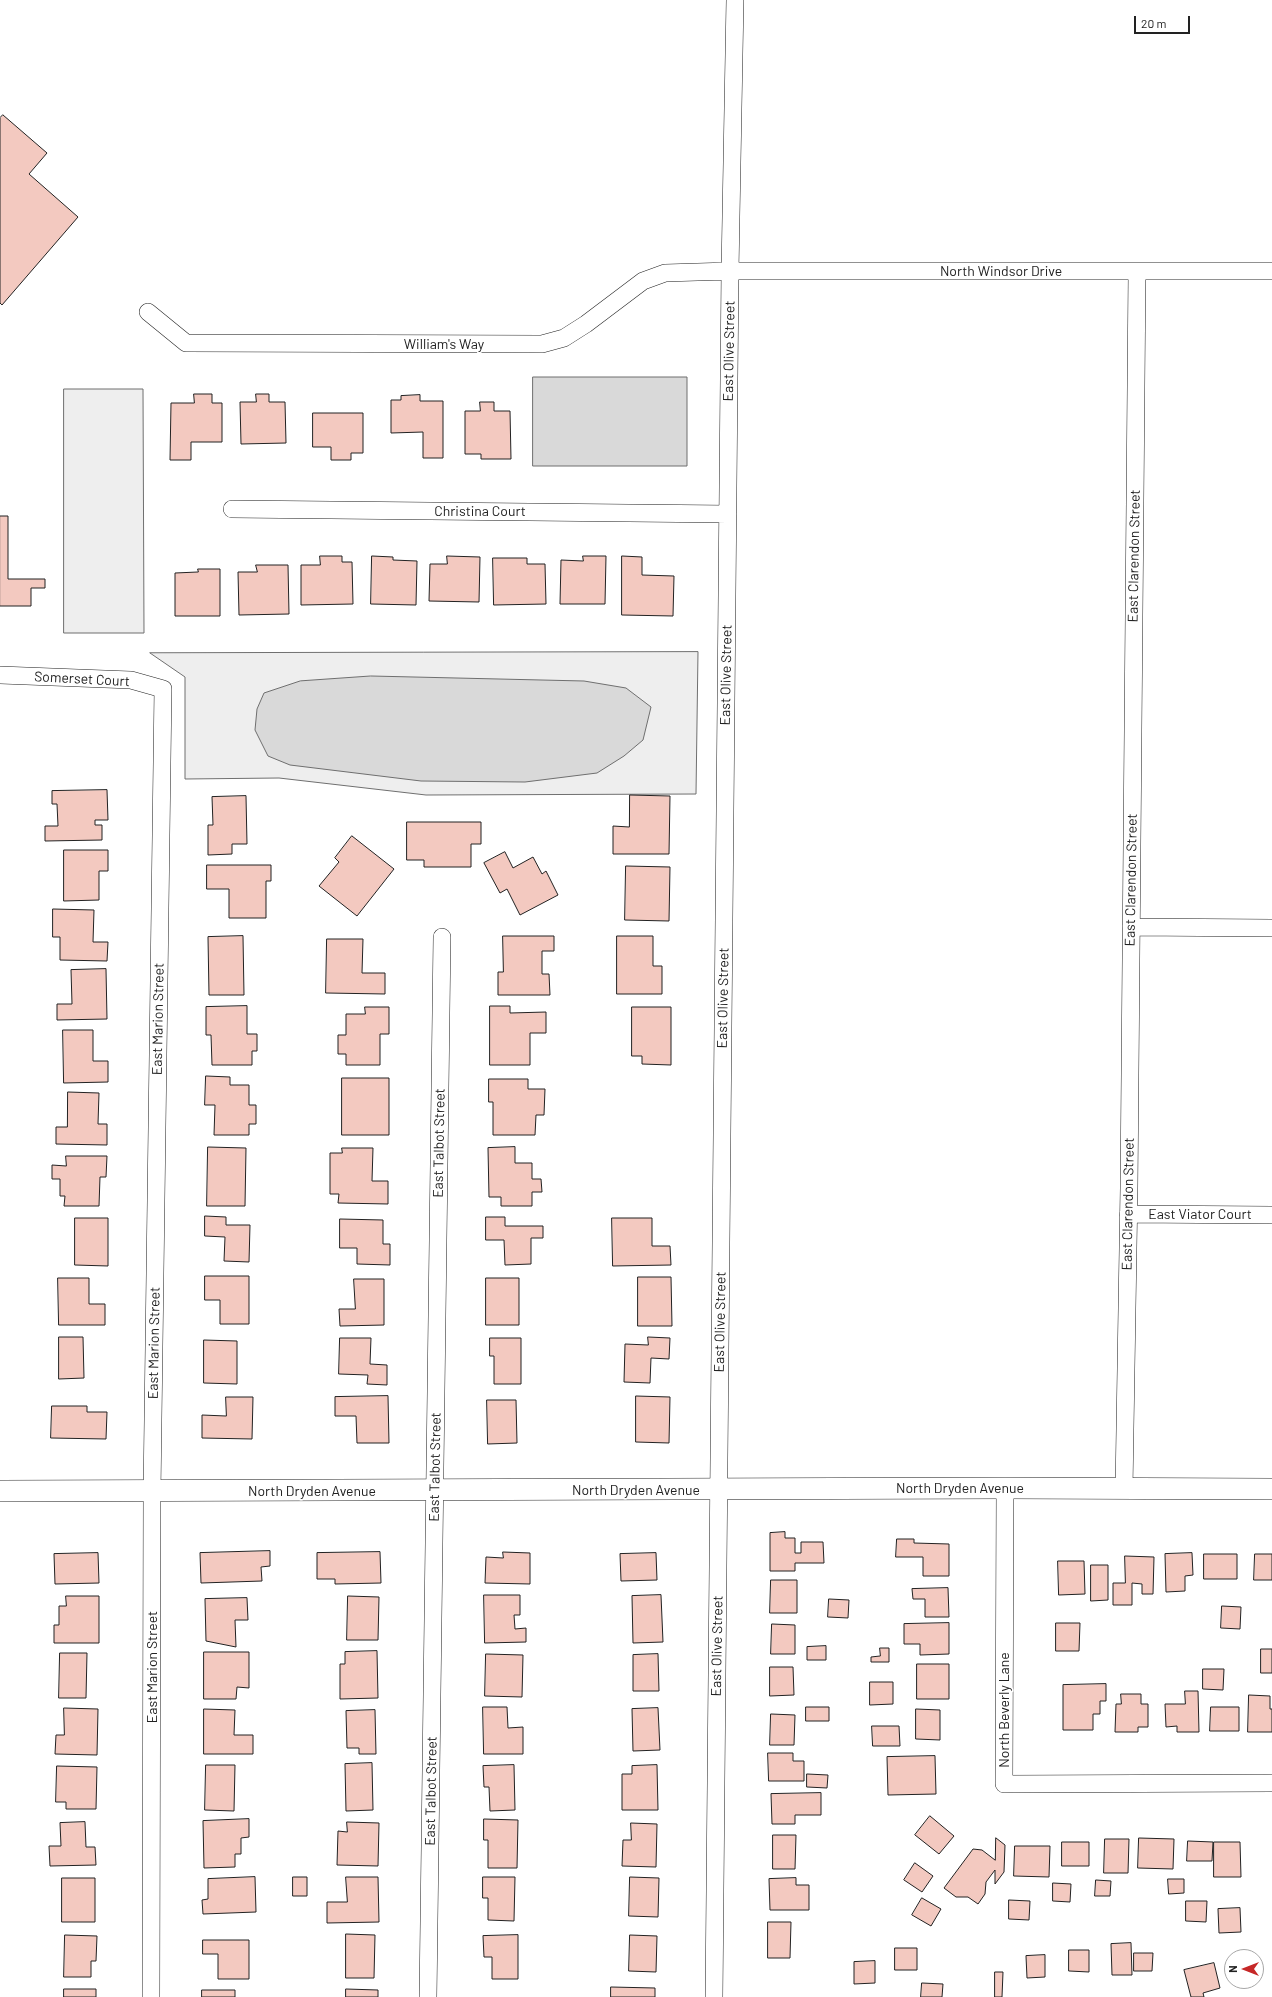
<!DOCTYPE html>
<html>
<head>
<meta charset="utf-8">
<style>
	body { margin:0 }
	#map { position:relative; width:1272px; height:1997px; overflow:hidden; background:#fff; font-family:Barlow,sans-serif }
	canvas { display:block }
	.north { position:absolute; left:1224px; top:1949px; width:40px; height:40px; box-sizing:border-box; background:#fff; border:1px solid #a7a7a7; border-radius:50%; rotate:270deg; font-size:11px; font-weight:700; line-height:16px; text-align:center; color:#222 }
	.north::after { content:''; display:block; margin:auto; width:14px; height:18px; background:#c62828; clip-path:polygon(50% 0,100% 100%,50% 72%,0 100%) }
	.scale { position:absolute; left:1134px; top:16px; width:56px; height:18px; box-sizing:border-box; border:2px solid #222; border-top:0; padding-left:5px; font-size:12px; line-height:14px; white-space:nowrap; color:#222; -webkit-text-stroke:3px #fff; paint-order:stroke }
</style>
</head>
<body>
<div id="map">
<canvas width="1272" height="1997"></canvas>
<div class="north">N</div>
<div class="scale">20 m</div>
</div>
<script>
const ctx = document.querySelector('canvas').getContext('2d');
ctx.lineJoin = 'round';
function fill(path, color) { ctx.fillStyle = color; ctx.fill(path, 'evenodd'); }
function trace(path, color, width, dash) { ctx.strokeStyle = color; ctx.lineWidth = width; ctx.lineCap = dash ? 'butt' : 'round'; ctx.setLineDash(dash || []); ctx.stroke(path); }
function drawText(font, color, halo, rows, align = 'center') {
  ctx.font = font + ' Barlow,sans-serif'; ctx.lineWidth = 3; ctx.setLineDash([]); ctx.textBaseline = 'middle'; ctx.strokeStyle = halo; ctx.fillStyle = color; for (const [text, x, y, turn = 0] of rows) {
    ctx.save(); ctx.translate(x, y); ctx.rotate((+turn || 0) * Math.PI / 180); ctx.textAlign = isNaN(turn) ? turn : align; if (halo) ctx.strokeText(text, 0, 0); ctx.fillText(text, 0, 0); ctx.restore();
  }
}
const green = new Path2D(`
	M64,389H143L144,633H64Z
	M698,652L696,794L426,795L279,778L185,779V677L150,653Z`);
fill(green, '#eee');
trace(green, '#6f6f6f', 1);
const water = new Path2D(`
	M533,377H687V466H533Z
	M371,676L584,681L626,688L651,707L643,740L624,756L597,773L525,782L421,781L290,765L268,756L255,730L257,709L264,693L300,681Z`);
fill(water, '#d9d9d9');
trace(water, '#6f6f6f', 1);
const building = new Path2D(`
	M3,115L47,153L29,174L78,217L2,305L0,303V118Z
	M194,394H212V403H222V442H191V460H170L171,403H194Z
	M256,394H269V402H285L286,443L241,444L240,402H256Z
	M420,395V401H443V458H423V432L391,433V400H401V396Z
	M480,402H494V411H510L511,459H481V454H465V411H480Z
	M313,413H363V453H351V460H331V447H313Z
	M0,516H8V579H45V588H31V606H0Z
	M320,556H342V562H352L353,604L301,605V565H320Z
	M372,556L393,557V560L417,561L416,605L371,604Z
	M447,556L480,557L479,602L429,601L430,564H447Z
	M583,556H606L605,604H560L561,560L583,561Z
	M622,556L642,557V575L674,576L673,616L622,615Z
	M493,558H527V564H545L546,604L494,605Z
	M256,565H288L289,614L239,615L238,572H257Z
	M198,569H220V616H175V573L198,572Z
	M107,790L108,820H95V825H102V840L45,841V826H58L57,804H52V791Z
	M630,795L670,796L669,854H613V826L629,827Z
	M246,796L247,844H232V854L208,855V825H213L212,797Z
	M407,822H481V844H471V867H424V860H407Z
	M352,836L394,869L357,916L319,886L339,862L335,858Z
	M64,850H108V871H99V900L64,901Z
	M505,852L513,868L533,857L542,874L546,871L558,895L520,915L507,889L500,893L484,863Z
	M207,865H271V881H266V918H229V889H207Z
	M626,866L670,867L669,921L625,920Z
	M53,909L94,910L93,942H108L107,961L60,960V937H53Z
	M243,936L244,995H209L208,937Z
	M503,936H554V951H542V974H549L550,995H498V972H503Z
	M617,936H653V966H662V994H617Z
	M327,939H363L362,973H385V994L326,993Z
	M106,969L107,1019L57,1020V1004H72L71,970Z
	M247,1006V1034H257V1051H252V1065H212L211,1035H206V1007Z
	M490,1006H510V1013L546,1012V1033H530V1065H490Z
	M365,1007H389V1034H380V1065H346V1054H338V1035H346V1014H365Z
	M632,1007H671V1065L642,1064V1056H632Z
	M63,1030H93V1061H108V1082L64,1083Z
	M206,1076L230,1077V1085H249V1105H256V1124H249V1135H214L215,1105H205Z
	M342,1078H389V1135H342Z
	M489,1079H528V1089H545L544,1115H536L535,1135H493V1102H489Z
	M68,1092L99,1093L98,1124H107V1145L56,1144V1127H67Z
	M208,1147L246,1148L245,1206H207Z
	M515,1147V1163H532V1179H541L542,1192H532V1206H501V1197H489L488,1148Z
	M342,1148H373L372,1181H388V1204L338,1203L339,1194H330V1153H342Z
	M66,1156H107L106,1177H100L99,1206H64L65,1196H60V1179H52V1165L66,1166Z
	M205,1216L226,1217V1225H250L249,1262L224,1261L225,1237L205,1236Z
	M486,1217H505V1226H543V1238H531V1264L505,1265L504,1240H486Z
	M75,1218H108V1266L75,1265Z
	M612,1218H652V1246H670L671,1265L613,1266Z
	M340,1219L383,1220V1244H390V1265L357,1264V1248H340Z
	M205,1276H249V1324H220V1300H205Z
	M638,1277H671L672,1326H638Z
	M58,1278H89V1304H105V1325H59Z
	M486,1278H519V1325H486Z
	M354,1279H384V1325L340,1326L339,1309H355Z
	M59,1337H83L84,1378L59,1379Z
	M648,1337L670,1338L669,1359L651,1358L650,1383L624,1382L625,1344L648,1345Z
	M340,1338H371L370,1364L387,1365V1385L367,1384L368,1375L339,1374Z
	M490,1338H521V1384H494V1356H490Z
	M204,1340L237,1341V1384L204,1383Z
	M388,1396L389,1443H357L356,1416H335V1397Z
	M636,1396L670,1397L669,1443L636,1442Z
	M226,1397H253L252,1439L202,1438V1415L226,1416Z
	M487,1400H516L517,1443L488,1444Z
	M52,1406H87V1412H107L106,1439L51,1438Z
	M785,1532V1538H795V1553H801V1542H823L824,1563H795V1571H770V1533Z
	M897,1539H914V1543L949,1544V1576H923V1557H896Z
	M270,1551V1566L261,1567L262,1581L201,1583L200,1553Z
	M380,1552L381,1583L335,1584V1579H317V1553Z
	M503,1552L530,1553V1584L485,1583L486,1557L503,1558Z
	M98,1553L99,1583L55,1584L54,1554Z
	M656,1553L657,1580L621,1581L620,1554Z
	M1192,1553L1193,1575L1185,1576V1591L1166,1592L1165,1554Z
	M1204,1554H1237V1579H1204Z
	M1255,1554H1272V1580H1254Z
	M1125,1556L1154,1557L1153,1594H1142V1584L1132,1583V1605H1113V1583H1125Z
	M1058,1561H1084L1085,1594L1059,1595Z
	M1091,1565H1108V1600L1091,1601Z
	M771,1580H797V1613H770Z
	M948,1588L949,1617H925V1599H913L912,1589Z
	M484,1595H520V1615H514L515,1629L526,1628V1642L485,1643Z
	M661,1595L663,1642L633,1643L632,1596Z
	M66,1596H99V1643H54V1625H59V1606H66Z
	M348,1596L379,1597L378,1640H347Z
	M247,1598L248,1620H235L236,1647L206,1641L205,1599Z
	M829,1599L849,1600L848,1618L828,1617Z
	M1222,1606L1241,1607L1240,1629L1221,1628Z
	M949,1623V1654L920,1655V1644H904V1624Z
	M1056,1623H1080L1079,1651H1056Z
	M772,1624L795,1625V1654H771Z
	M826,1646V1660H807V1647Z
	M880,1648H889V1662H871V1657L880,1656Z
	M1261,1649H1272V1673H1261Z
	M377,1651L378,1698L340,1699V1664H345V1652Z
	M204,1652H249V1688L237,1687L236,1699H204Z
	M60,1653H87L86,1698H59Z
	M486,1654L523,1655L522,1697L485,1696Z
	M658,1654L659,1691H633V1655Z
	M917,1664H949V1699H917Z
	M770,1667H793L794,1695L770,1696Z
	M1203,1669H1224L1223,1690L1203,1689Z
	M870,1682H893V1704L870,1705Z
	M1106,1684V1701H1100V1714H1093V1730H1063V1685Z
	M1185,1691H1198L1199,1732H1177V1726L1166,1727L1165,1704H1185Z
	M1121,1694H1141V1704H1148V1727H1138V1732H1115L1116,1704H1121Z
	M1249,1695L1270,1696V1709H1272V1732H1248Z
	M483,1707H507L508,1728L523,1727V1754H484Z
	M806,1707H829V1721H806Z
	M1211,1707H1239V1731H1210Z
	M64,1708L98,1709L97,1755L55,1754L56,1735H64Z
	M658,1708L660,1750L633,1751L632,1709Z
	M204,1709L235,1710L234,1735H253V1754H204Z
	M916,1709L940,1710V1740L916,1739Z
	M375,1710L376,1754H359V1748H347L346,1711Z
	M771,1714L795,1715L794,1745H770Z
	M872,1726H899L900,1746H873Z
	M768,1753H793V1761H804V1781H769Z
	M935,1756L936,1794L888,1795L887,1757Z
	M372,1763L373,1810L346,1811L345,1764Z
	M206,1765H235L234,1811L205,1810Z
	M514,1765L515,1810L490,1811L489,1787H484L483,1766Z
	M657,1765L658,1810H622V1774H632V1766Z
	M57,1766L97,1767L96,1809H66V1802H56Z
	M807,1774L828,1775L827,1788L807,1787Z
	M821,1793V1815H795V1824H772L771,1794Z
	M930,1816L954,1836L939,1854L915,1835Z
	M249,1819V1837L241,1838V1854H235V1867L204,1868L203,1821Z
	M484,1819L518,1820L517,1868H488V1840H484Z
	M85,1822L86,1847H95L96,1865L50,1866L49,1846H61L60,1823Z
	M347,1822L379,1823L378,1866L337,1865L338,1831L347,1832Z
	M631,1823L657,1824L656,1867L622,1866L623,1840H631Z
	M773,1835H796L795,1869H773Z
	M996,1838L1005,1845L1004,1872L995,1884V1870L986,1882L985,1894L978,1904L968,1897H956L944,1888L973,1849L982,1850L995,1860Z
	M1139,1838L1174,1839L1173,1869L1138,1868Z
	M1105,1839H1129L1128,1873H1104Z
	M1188,1841L1213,1842L1212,1861H1187Z
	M1062,1842H1089V1866H1062Z
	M1214,1842H1240L1241,1877H1214Z
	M1015,1846H1050L1049,1877L1014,1876Z
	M915,1863L933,1876L922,1892L904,1880Z
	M255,1877L256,1912L203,1914L202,1900L208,1899V1879Z
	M293,1877H307V1896H293Z
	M346,1877H378L379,1922L327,1923V1902H347Z
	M483,1877H515L514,1921L488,1920V1898H483Z
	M630,1877L659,1878L658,1917L629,1916Z
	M62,1878H95V1922H62Z
	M796,1878V1885H809V1910H770L769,1879Z
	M1168,1879H1184V1893L1169,1894Z
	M1096,1880L1111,1881L1110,1896H1095Z
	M1053,1883L1071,1884L1070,1902L1053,1901Z
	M922,1898L941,1909L931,1926L912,1915Z
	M1009,1900L1030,1901L1029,1920L1009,1919Z
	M1186,1901H1207L1206,1922L1186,1921Z
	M1240,1908L1241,1932L1219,1933L1218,1909Z
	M768,1922H791L790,1958H768Z
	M346,1934L375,1935L374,1978H346Z
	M65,1935L97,1936L96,1961H91V1977H64Z
	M518,1935V1979H492V1957H484L483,1936Z
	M630,1935L657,1936L656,1972L629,1971Z
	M203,1940H249V1979H218V1954H203Z
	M1131,1943L1132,1975H1112L1111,1944Z
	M895,1948H917V1970H895Z
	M1069,1950H1089V1972L1069,1971Z
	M1134,1953H1153L1152,1971H1134Z
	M1045,1955V1977L1027,1978L1026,1956Z
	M875,1961V1983L854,1984V1962Z
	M1214,1963L1220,1988L1203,1993L1204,1997H1191L1184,1970Z
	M995,1972H1003L1002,1997H995Z
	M922,1983L943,1984L942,1997H921Z
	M611,1987L655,1988V1997H611Z
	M64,1989H96V1997H64Z
	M346,1989L378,1990V1997H346Z
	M202,1990H235V1997H202Z`);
fill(building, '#f3c9c0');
trace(building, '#222', 1);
const minor = new Path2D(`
	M148,312L186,343L542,344L564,338L586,324L643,281L665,273L730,271H1272
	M232,509L728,514
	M0,675L131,680L163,689L152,1492L151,1997
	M1131,927L1272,928
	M1128,1214L1272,1215
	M1005,1488L1004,1784L1272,1783
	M1124,1489L1129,1188L1137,272
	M428,1997L442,937
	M714,1997L730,271L735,0`);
const tertiary = new Path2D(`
	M0,1491L1005,1488L1272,1489`);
trace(minor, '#222', 18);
trace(tertiary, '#222', 22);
trace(minor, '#fff', 17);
trace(tertiary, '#fff', 21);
drawText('14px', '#222', '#fff', [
	["North Windsor Drive",1001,271],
	["William's Way",444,344],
	["East Olive Street",729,351,-89],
	["Christina Court",480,511],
	["East Clarendon Street",1134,556,-89],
	["East Olive Street",726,675,-89],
	["Somerset Court",82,679,3],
	["East Clarendon Street",1131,880,-89],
	["East Olive Street",723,998,-89],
	["East Marion Street",158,1019,-89],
	["East Talbot Street",439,1143,-89],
	["East Clarendon Street",1128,1204,-89],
	["East Viator Court",1200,1214],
	["East Olive Street",720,1322,-89],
	["East Marion Street",154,1343,-89],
	["East Talbot Street",435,1467,-89],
	["North Dryden Avenue",960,1488],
	["North Dryden Avenue",636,1490],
	["North Dryden Avenue",312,1491],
	["East Olive Street",717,1646,-89],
	["East Marion Street",152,1667,-90],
	["North Beverly Lane",1004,1710,-90],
	["East Talbot Street",431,1791,-89]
]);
</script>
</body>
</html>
